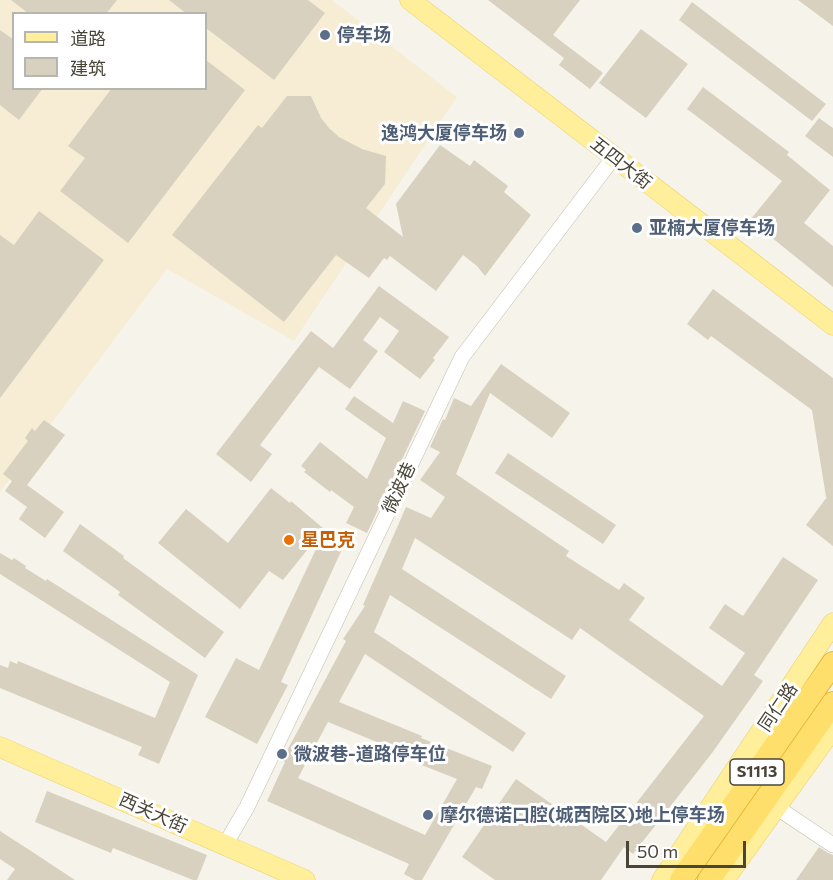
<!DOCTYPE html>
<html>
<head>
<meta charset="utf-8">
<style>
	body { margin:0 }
	#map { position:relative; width:833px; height:880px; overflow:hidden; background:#f6f3ea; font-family:Commissioner,"Noto Sans SC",sans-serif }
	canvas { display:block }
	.legend { position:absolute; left:12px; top:12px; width:195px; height:78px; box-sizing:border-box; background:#fff; border:2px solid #b7b5af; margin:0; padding:8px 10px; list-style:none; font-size:18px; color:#4a4538 }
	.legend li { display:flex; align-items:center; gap:12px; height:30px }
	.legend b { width:30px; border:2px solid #b7b5af }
	.scale { position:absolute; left:626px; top:841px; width:120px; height:27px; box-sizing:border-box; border:3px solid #4a4538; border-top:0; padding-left:8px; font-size:18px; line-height:21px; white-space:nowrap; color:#4a4538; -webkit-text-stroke:4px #fff; paint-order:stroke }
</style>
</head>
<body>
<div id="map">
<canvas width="833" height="880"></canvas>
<ul class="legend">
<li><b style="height:8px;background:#ffee9a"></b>道路</li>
<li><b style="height:16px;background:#d8d1bf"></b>建筑</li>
</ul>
<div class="scale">50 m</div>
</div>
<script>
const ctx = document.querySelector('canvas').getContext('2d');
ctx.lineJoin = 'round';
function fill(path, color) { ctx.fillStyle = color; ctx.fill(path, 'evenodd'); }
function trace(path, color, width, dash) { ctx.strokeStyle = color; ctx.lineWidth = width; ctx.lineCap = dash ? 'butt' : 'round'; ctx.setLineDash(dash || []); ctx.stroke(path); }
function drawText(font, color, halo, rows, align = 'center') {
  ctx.font = font + ' Commissioner,"Noto Sans SC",sans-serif'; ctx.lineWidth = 6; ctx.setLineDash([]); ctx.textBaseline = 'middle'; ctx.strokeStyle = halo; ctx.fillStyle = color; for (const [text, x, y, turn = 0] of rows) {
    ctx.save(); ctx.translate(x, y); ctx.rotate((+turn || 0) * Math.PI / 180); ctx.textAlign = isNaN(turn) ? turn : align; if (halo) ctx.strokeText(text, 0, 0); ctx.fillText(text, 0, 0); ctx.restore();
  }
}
fill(new Path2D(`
	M0,0H332L457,97L294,341L167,269L0,492ZM14,14H206V88H14Z`), '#f7edd5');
fill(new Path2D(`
	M11,0H117L106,14H29Z
	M169,0H308L325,13L274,80L206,28V14H187Z
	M488,0H580L553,35L603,73L590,89L559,65L564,58Z
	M798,0H833V26Z
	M692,2L826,104L812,121L679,20Z
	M641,29L688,64L646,118L599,83Z
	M0,30L14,40V88H43L19,120L0,105Z
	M206,60L245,90L128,243L60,191L85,158L68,146L112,88H206Z
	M703,87L789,152L787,155L830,190L804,223L833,246V287L750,220L782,181L687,109Z
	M287,96H311L321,118L329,128L339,137L362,149L386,156L385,184L366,208L403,237L396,204L440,145L470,166L474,160L508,186L504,192L531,215L485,276L477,266L463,255L436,291L390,256L387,260L384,258L369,278L336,255L284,322L172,235L258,125L262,128Z
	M819,118L833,128V157L805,136Z
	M39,211L104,260L0,398V235L14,245Z
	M379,286L449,337L433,358L435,360L420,379L384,352L399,331L380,317L363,340L378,351L350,389L319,367L260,445L272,454L251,482L216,454L311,331L333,348Z
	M713,289L833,378V546L806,525L827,497H826L812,410L711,336L708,340L687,324Z
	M501,364L570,413L552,438L490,393L456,474L569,551L566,556L619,590L624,583L645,598L629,620L722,686L745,653L709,628L725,604L743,616L783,557L818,580L754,675L763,681L712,753L633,854L624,847L601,880H495L462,857L516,779L606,842L704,716L580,628L572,640L415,538L402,569L566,676L551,699L390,595L374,632L526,733L513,752L365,654L339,702L422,736L421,738L492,766L482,789L476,787L422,880H415L404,874L409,864L267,801L285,762L282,760L346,641L343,639L365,606L363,605L406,507L431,518L445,497L420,480L440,452L430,447L443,419L445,420L454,398L471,406ZM328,722L421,760L419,764L457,779L425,835L298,778Z
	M354,396L393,423L403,401L425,411L367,533L346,523L354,507L331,490L330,492L304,472L306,470L301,466L320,442L367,479L386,438L345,409Z
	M44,420L65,435L27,485L64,512L45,538L19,519L27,507L5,491L12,481L3,474L28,441L25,438L32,428L35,431Z
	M508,453L616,525L603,544L495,473Z
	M271,488L290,503L291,501L324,529L283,580L269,571L240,609L158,543L186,509L228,543Z
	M80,524L124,556L123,558L224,632L205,658L118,595L120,592L63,551Z
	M325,530L344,545L281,682L288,685L257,744L205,717L236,658L259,670Z
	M0,553L12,560L14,558L26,566L25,568L46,581L47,579L198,675L159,764L138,755L142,747L0,688V665L8,668L10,661L17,664L18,661L155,718L170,682L0,574Z
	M47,791L207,855L197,880H193L113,848L111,853L35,822Z
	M0,831L31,851L75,880H7L15,869L0,859Z
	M819,847L828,853L833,855V880H796Z`), '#d8d1bf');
const minor = new Path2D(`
	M776,807L833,845
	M225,845L247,807L462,357L614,157`);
const major = new Path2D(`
	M410,0L833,325
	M0,747L305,880
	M662,880L833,623
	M724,880L833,728`);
const highway = new Path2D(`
	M681,880L833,663
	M709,880L833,703`);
trace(minor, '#c2bdac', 16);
trace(major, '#e9d065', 21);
trace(highway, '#e4b836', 24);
trace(minor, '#fff', 15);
trace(major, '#ffee9a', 20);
trace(highway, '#ffdf6c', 22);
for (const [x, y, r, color] of [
	[325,35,6,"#5c6f8a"],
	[519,133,6,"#5c6f8a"],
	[637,228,6,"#5c6f8a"],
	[289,540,6,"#e8710a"],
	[282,754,6,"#5c6f8a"],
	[428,815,6,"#5c6f8a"]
]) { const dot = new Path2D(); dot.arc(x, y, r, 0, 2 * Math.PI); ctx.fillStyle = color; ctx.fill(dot); trace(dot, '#fff', 2); }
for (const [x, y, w] of [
	[757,772,54]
]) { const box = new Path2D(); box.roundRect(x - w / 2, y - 13, w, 26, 4.5); ctx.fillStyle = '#fff'; ctx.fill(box); trace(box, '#4a4538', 1.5); }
drawText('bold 16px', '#4a4538', null, [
	["S1113",757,772]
]);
drawText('bold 18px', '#4e5e75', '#fff', [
	["停车场",337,35],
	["逸鸿大厦停车场",507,133,"right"],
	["亚楠大厦停车场",649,228],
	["微波巷-道路停车位",294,754],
	["摩尔德诺口腔(城西院区)地上停车场",440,815]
], 'left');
drawText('18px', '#4a4538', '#fff', [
	["五四大街",621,163,38],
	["微波巷",399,488,-65],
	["同仁路",778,707,-56],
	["西关大街",153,813,24]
]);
drawText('bold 18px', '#c56008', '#fff', [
	["星巴克",301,540]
], 'left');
</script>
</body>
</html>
